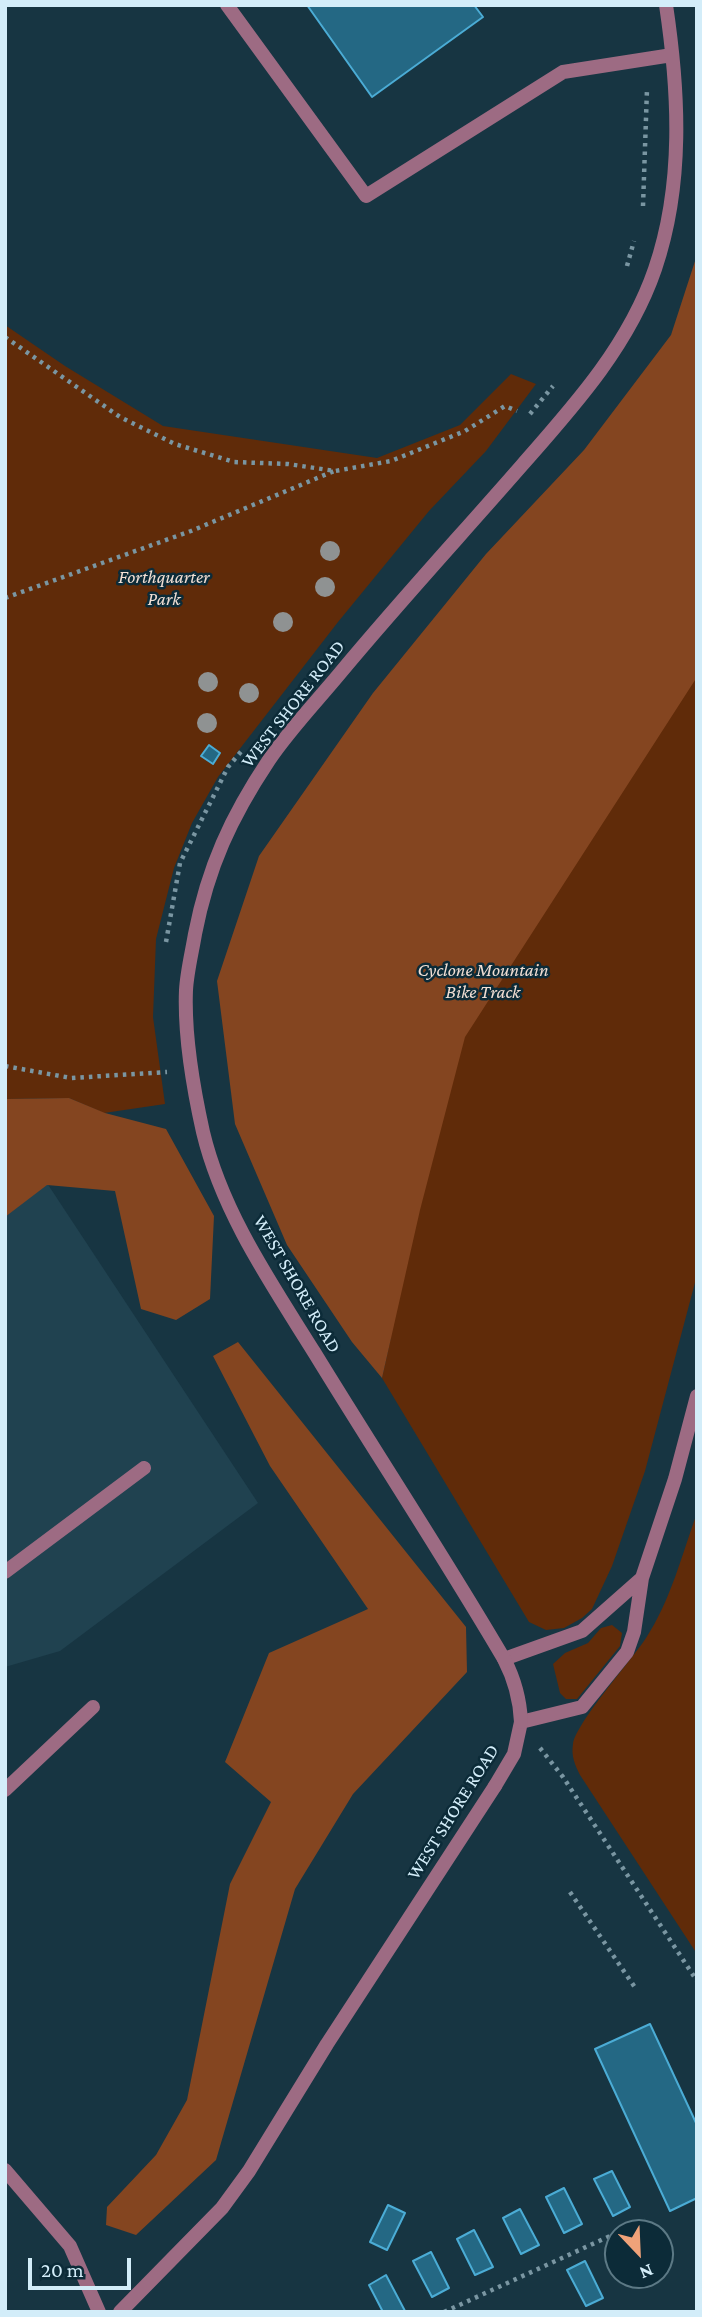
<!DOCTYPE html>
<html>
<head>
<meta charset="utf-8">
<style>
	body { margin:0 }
	#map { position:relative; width:702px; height:2317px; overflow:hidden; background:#173542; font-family:"Crimson Pro",serif }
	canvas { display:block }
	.frame { position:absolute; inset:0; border:7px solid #d3edf9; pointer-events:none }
	.north { position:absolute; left:604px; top:2219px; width:70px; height:70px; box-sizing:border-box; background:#0c2b38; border:2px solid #5c7985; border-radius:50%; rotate:157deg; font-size:19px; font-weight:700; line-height:28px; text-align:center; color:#d3edf9 }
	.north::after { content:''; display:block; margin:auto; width:24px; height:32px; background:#f0a279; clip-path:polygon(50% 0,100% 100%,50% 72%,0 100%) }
	.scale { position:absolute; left:28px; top:2258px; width:103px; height:32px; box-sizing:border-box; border:4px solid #d3edf9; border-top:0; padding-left:9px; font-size:21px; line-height:24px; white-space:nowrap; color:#d3edf9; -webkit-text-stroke:5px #0c2b38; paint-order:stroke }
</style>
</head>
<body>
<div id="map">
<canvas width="702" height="2317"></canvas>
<div class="frame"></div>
<div class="north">N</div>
<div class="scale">20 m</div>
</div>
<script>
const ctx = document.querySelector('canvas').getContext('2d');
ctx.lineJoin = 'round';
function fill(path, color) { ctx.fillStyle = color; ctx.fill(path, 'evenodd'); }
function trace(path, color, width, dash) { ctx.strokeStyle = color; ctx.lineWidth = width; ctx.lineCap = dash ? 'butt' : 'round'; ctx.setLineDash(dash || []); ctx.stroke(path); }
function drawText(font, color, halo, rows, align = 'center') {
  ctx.font = font + ' "Crimson Pro",serif'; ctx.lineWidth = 5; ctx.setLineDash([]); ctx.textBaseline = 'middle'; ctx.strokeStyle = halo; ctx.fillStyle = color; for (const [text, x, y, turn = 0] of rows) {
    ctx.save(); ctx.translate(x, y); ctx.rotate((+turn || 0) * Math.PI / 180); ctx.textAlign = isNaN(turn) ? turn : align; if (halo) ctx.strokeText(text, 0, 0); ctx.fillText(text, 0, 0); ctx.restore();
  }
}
fill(new Path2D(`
	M37,1168L258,1503L60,1651L5,1667V1187Z`), '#204250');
fill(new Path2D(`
	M5,325L65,366L163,426L377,458L460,425L511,374L536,384L486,451L429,511L338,622L218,777L192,823L174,868L156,939L153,1017L165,1104L104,1113L69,1098L5,1099Z
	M697,385V1275L645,1471L612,1566L592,1609L582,1618L564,1628L546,1630L529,1622L382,1378L391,1337L274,889Z
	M697,1513V1954L580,1775C575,1765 571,1756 573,1744C576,1723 631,1661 646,1638C671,1600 682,1554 697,1513Z
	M612,1625L622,1633L620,1646L577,1699H566L560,1693L553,1664L565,1653L588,1643L601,1628Z`), '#602b09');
fill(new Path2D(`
	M697,255V677L465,1037L420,1210L382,1378L352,1342L287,1245L235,1124L217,981L259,856L373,693L486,554L584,450L671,335Z
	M69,1098L105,1113L166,1129L214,1216L210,1299L176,1320L141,1309L115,1191L47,1185L5,1217V1099Z
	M238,1342L466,1627L467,1672L353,1794L295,1889L216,2160L136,2235L106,2225L107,2207L156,2155L187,2100L230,1884L271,1802L225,1762L269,1653L368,1609L270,1466L213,1356Z`), '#844520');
const building = new Path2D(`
	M307,5H474L483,17L372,97Z
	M209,745L220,753L213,764L201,756Z
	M650,2024L697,2125V2198L670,2211L595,2049Z
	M612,2171L630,2207L613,2216L594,2179Z
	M564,2188L582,2224L564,2233L546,2197Z
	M388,2205L405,2213L387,2250L370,2242Z
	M520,2209L539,2245L521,2254L503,2218Z
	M474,2230L493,2267L475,2275L457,2239Z
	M431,2252L449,2288L432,2297L413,2261Z
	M585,2261L603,2298L586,2306L567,2270Z
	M386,2275L405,2311L404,2312H383L369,2285Z`);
fill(building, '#246884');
trace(building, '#4bacd5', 2);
trace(new Path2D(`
	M643,206L647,89
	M627,266L634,241
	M5,337L120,417L175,444L234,462L288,464L335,471L391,461L465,431L505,406L517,411
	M530,414L553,386
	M5,598L191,531L334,471
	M166,942L180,863L228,767L244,748
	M5,1066L71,1078L167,1072
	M540,1748L563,1777L697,1981
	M570,1892L636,1989
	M444,2312L645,2220`), '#7a96a2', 4.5, [3.5, 5]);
trace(new Path2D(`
	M5,1572L144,1468
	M5,1790L93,1707
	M5,2170L70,2246L99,2312`), '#9d6b83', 14);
trace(new Path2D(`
	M504,1659L582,1631L642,1578
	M495,1786L514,1754L521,1722L582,1707L627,1652L634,1632L642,1578L675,1479L697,1396`), '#9d6b83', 14);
trace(new Path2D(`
	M227,5L366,196L563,72L672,55
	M521,1722C520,1699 515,1680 504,1659C443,1555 377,1455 314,1352C271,1283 222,1212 203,1132C193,1087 184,1037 186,990C187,972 192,952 195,934C208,867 231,817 269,760C290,729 317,701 341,672C400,601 462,534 523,464C575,405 629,345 655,269C684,184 679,92 666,5
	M120,2312L222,2208L249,2171L327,2044L495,1786`), '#9d6b83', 14);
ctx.fillStyle = '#8f9292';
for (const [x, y] of [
	[330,551],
	[325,587],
	[283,622],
	[208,682],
	[249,693],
	[207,723]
]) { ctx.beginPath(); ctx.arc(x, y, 10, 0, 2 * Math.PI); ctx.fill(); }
drawText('italic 19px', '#f2dfd4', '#0c2b38', [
	["Forthquarter",164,577],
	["Park",164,599],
	["Cyclone Mountain",483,970],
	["Bike Track",483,992]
]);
drawText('19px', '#d3edf9', '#0c2b38', [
	["WEST SHORE ROAD",293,704,-52],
	["WEST SHORE ROAD",297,1284,60],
	["WEST SHORE ROAD",453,1812,-58]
]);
</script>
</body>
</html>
